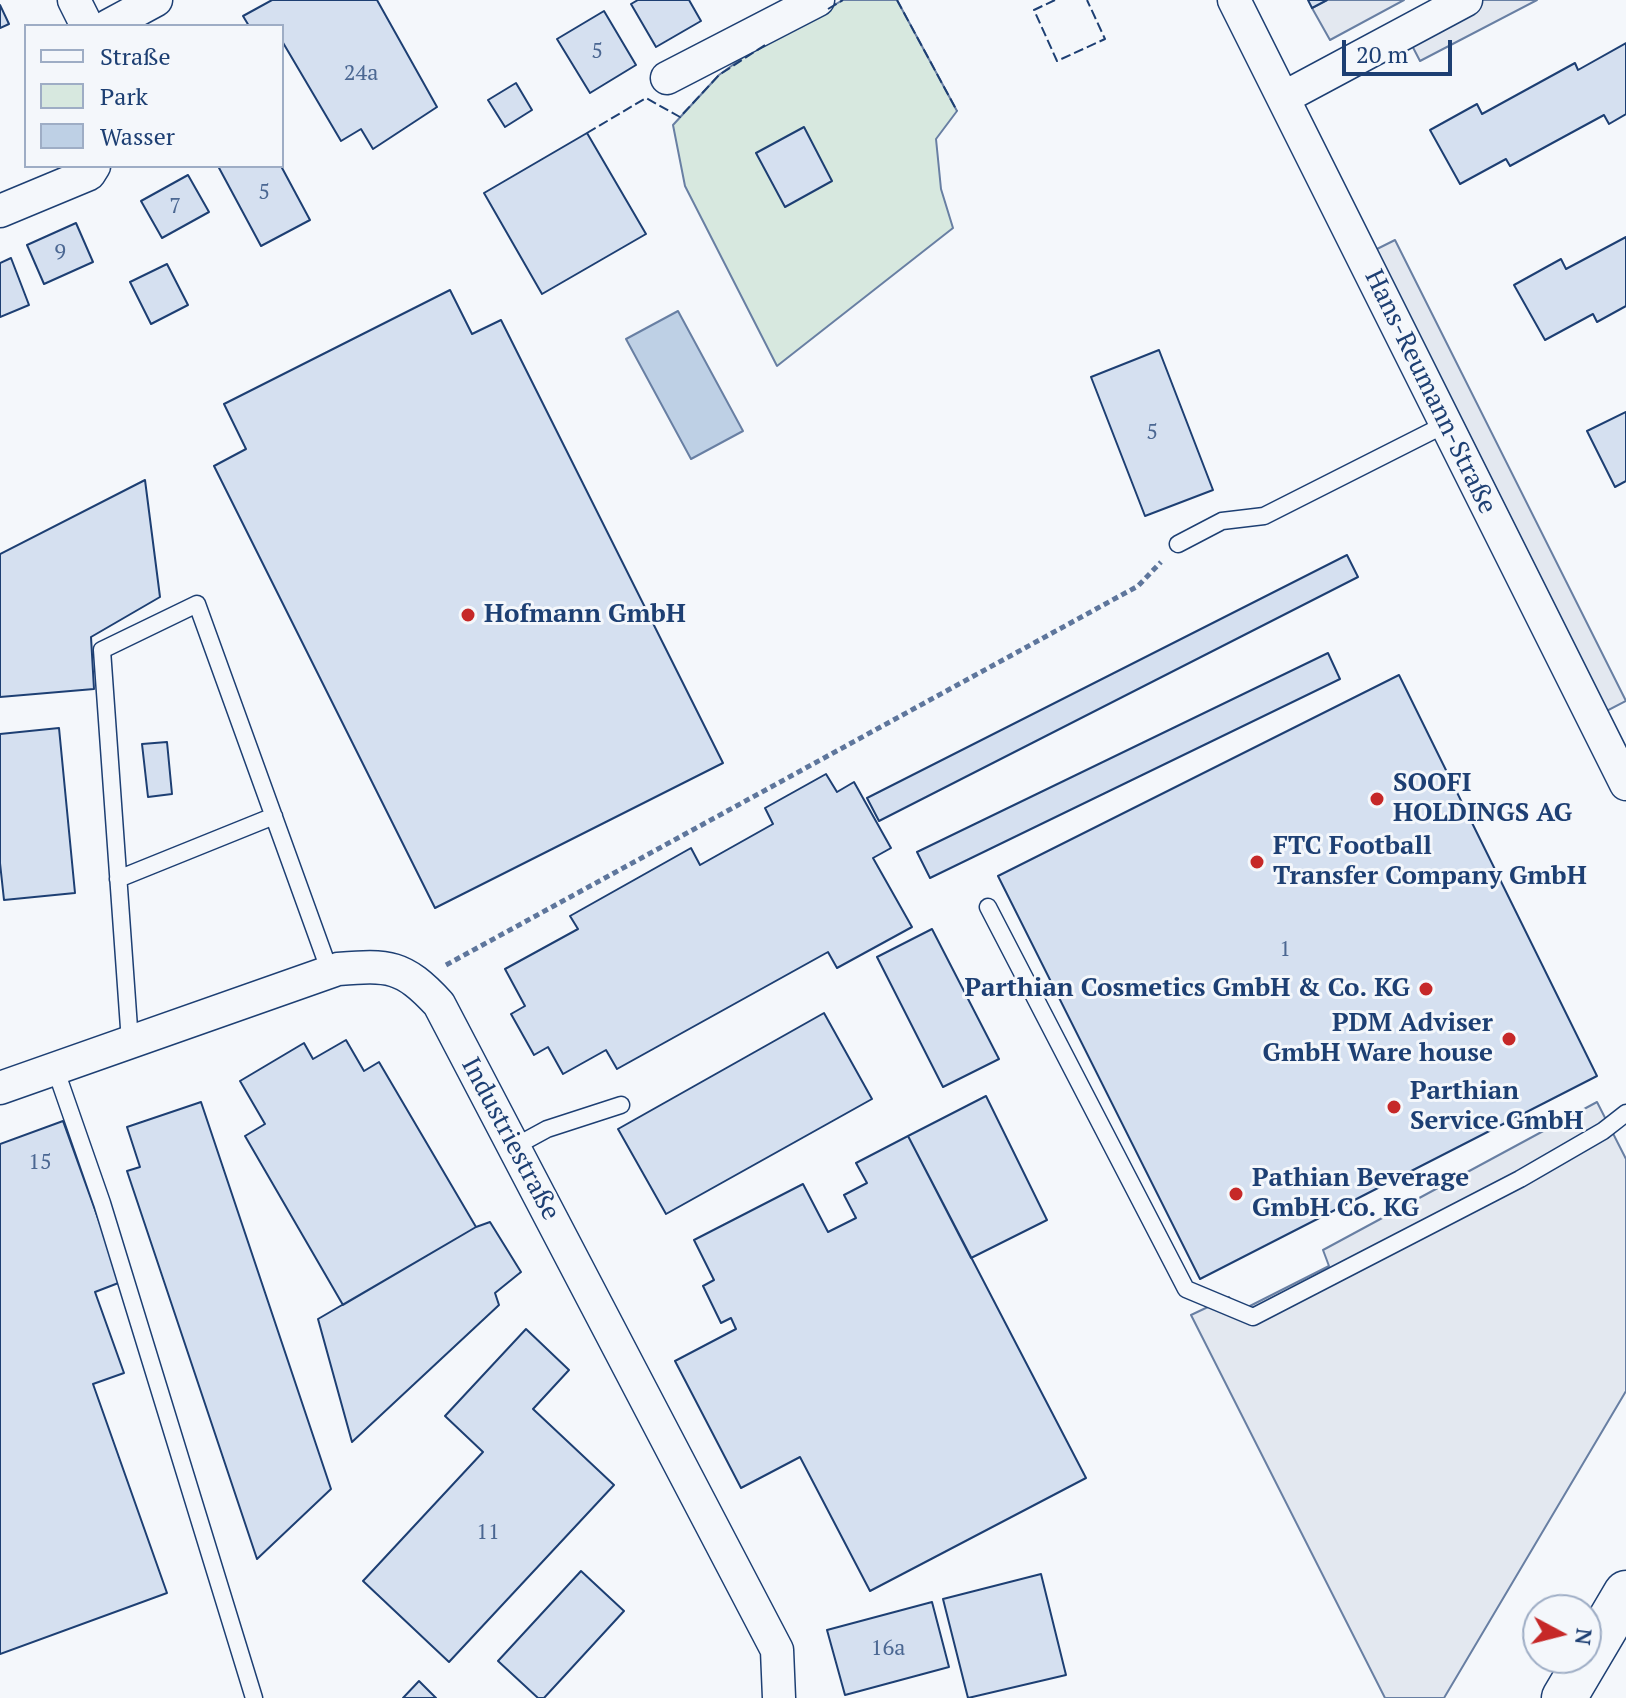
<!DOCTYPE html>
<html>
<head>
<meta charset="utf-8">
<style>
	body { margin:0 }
	#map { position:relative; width:1626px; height:1698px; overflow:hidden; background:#f4f7fb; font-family:"PT Serif",serif }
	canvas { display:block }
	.legend { position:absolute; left:24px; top:24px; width:260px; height:144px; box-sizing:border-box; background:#f4f7fb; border:2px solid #9eadc5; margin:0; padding:10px 14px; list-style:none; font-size:24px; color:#1d3f73 }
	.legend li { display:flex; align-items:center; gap:16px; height:40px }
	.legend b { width:40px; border:2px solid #9eadc5 }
	.north { position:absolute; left:1522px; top:1594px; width:80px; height:80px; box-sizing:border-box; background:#f4f7fb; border:2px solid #9eadc5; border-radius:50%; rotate:97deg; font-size:22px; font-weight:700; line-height:32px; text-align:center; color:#1d3f73 }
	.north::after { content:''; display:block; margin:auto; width:28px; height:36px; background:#c62828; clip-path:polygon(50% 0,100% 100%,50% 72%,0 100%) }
	.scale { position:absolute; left:1342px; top:40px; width:110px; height:36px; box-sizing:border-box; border:4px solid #1d3f73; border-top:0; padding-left:10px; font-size:24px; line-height:28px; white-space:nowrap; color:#1d3f73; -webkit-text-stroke:6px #f4f7fb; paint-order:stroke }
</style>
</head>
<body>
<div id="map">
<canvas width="1626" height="1698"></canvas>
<ul class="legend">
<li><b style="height:10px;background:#f4f7fb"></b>Straße</li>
<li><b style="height:22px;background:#d7e8df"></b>Park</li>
<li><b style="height:22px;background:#bed0e5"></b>Wasser</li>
</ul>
<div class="north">N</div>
<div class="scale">20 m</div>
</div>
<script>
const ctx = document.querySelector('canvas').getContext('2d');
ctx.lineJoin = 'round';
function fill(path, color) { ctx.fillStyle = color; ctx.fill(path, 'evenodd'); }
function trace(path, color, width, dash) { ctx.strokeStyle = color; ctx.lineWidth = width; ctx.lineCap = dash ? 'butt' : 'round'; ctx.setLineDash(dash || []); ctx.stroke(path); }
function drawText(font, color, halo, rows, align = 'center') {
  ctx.font = font + ' "PT Serif",serif'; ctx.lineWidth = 6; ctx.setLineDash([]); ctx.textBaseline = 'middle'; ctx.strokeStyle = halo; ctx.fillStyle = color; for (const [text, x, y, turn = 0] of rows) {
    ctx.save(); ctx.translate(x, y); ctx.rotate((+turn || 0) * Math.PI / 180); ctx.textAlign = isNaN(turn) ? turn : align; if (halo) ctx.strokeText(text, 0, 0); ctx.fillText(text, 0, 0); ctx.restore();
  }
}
const green = new Path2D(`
	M843,0H897L957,111L936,139L941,189L953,228L777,366L685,186L673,125L719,75L745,56Z`);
fill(green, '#d7e8df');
trace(green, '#687fa3', 2);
const parking = new Path2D(`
	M1327,0H1404L1330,40L1312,8Z
	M1466,0H1537L1420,61L1405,32Z
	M1395,240L1626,701L1593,718L1363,256Z
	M1597,1102L1626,1159V1391L1444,1698H1385L1191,1315L1229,1297L1238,1312L1329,1266L1323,1250Z`);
fill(parking, '#e3e8f0');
trace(parking, '#687fa3', 2);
const water = new Path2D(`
	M678,311L743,431L691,459L626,339Z`);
fill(water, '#bed0e5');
trace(water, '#687fa3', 2);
const building = new Path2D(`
	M272,0H377L437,107L373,149L361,129L341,141L282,41V26H249L243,16Z
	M638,0H689L701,21L656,47L631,4Z
	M1308,0H1327L1312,8Z
	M0,5L9,24L0,28Z
	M604,11L636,65L590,93L557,39Z
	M1626,43V114L1609,124L1604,115L1510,166L1506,159L1460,184L1430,130L1477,104L1482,114L1575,63L1578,70Z
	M516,83L532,110L505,127L488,100Z
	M804,127L832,181L785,207L756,153Z
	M587,133L646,234L542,294L484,193Z
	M218,166H281L310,220L261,246Z
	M188,175L209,212L162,238L141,201Z
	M76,223L93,262L44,284L27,245Z
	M1626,237V306L1597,322L1593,314L1545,340L1514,285L1561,259L1566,269Z
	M11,258L29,305L0,317V263Z
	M167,264L188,305L151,324L130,282Z
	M450,290L472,334L501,320L723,763L435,908L214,466L246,449L224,404Z
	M1159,350L1213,490L1145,516L1091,377Z
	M1626,412V481L1615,487L1587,431Z
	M145,480L160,597L91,637L94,689L0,697V554Z
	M1347,555L1358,577L879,821L867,798Z
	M1328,653L1340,679L930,878L917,852Z
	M1399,675L1597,1076L1200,1279L998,876Z
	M59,728L75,893L4,900L0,863V734Z
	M167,742L172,794L148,797L142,744Z
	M826,774L837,792L854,782L891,848L873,858L912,927L837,968L828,952L617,1069L606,1050L563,1074L548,1047L534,1055L511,1014L525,1006L505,969L578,929L570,916L691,848L700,865L773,824L765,808Z
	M932,929L999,1059L943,1087L877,957Z
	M824,1013L872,1099L666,1214L618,1129Z
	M346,1040L364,1071L379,1062L476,1227L343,1305L245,1136L265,1124L240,1081L304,1043L313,1059Z
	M986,1096L1047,1220L971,1258L908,1136Z
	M201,1102L331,1489L257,1559L127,1171L140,1167L127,1127Z
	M63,1121L121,1282L95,1292L124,1373L93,1384L167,1593L0,1654V1144Z
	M908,1136L1086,1478L870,1591L800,1457L741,1488L675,1361L736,1329L731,1318L721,1323L703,1286L714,1280L694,1240L803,1184L828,1232L856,1218L844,1195L867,1183L856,1163Z
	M490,1222L521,1272L495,1293L499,1305L352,1442L318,1319L476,1227Z
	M526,1329L569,1370L533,1409L614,1485L449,1662L363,1581L483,1452L445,1416Z
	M581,1571L624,1611L544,1698H538L498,1661Z
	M1041,1574L1066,1675L968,1698L943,1599Z
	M932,1602L949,1667L845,1695L827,1630Z
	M419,1681L436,1698H403Z`);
fill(building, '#d5e0f0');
trace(building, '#1d3f73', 2);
const lane = new Path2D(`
	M1178,544L1222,521L1264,516L1446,424
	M118,879L274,816
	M988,907L1186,1289L1253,1317L1520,1179L1603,1131L1626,1113
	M130,1042L102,650L197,604L330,972
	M55,1068L102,1203L254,1698
	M514,1147L547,1129L621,1105`);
const street = new Path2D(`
	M74,0L87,26
	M1234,0L1626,784
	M108,26L156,0
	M667,78L818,0
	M1283,98L1466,0
	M0,211L89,174L94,166
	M0,1088L338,969C389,965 403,965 439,1004L777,1650L779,1698`);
const secondary = new Path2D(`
	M1564,1698L1626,1593`);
trace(lane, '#1d3f73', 19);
trace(street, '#1d3f73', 35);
trace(secondary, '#1d3f73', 47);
trace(new Path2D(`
	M446,965L1138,586L1161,562`), '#5e769c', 5, [6, 4]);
trace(lane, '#f4f7fb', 16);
trace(street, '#f4f7fb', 32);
trace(secondary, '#f4f7fb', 44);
trace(new Path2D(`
	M897,0L957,111
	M1055,0L1034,10L1057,61L1105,39L1087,0
	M828,9L843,0
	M587,133L646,98L680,117L719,75L765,45`), '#1d3f73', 2, [10, 4]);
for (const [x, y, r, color] of [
	[468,615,8,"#c62828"],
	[1377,799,8,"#c62828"],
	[1257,862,8,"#c62828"],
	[1426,989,8,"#c62828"],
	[1509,1039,8,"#c62828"],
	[1394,1107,8,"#c62828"],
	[1236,1194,8,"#c62828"]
]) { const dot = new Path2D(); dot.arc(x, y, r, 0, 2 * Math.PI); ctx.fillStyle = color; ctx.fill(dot); trace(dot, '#f4f7fb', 3); }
drawText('22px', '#4b6792', null, [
	["5",597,52],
	["24a",361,74],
	["5",264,193],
	["7",175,207],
	["9",60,253],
	["5",1152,433],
	["1",1285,950],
	["15",40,1163],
	["11",488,1533],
	["16a",888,1649]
]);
drawText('26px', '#1d3f73', '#f4f7fb', [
	["Hans-Reumann-Straße",1430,392,64],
	["Industriestraße",510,1139,62]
]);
drawText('bold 26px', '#1d3f73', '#f4f7fb', [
	["Hofmann GmbH",484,615],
	["SOOFI",1393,784],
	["HOLDINGS AG",1393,814],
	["FTC Football",1273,847],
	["Transfer Company GmbH",1273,877],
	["Parthian Cosmetics GmbH & Co. KG",1410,989,"right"],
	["PDM Adviser",1493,1024,"right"],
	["GmbH Ware house",1493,1054,"right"],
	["Parthian",1410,1092],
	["Service GmbH",1410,1122],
	["Pathian Beverage",1252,1179],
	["GmbH Co. KG",1252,1209]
], 'left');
</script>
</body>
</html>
